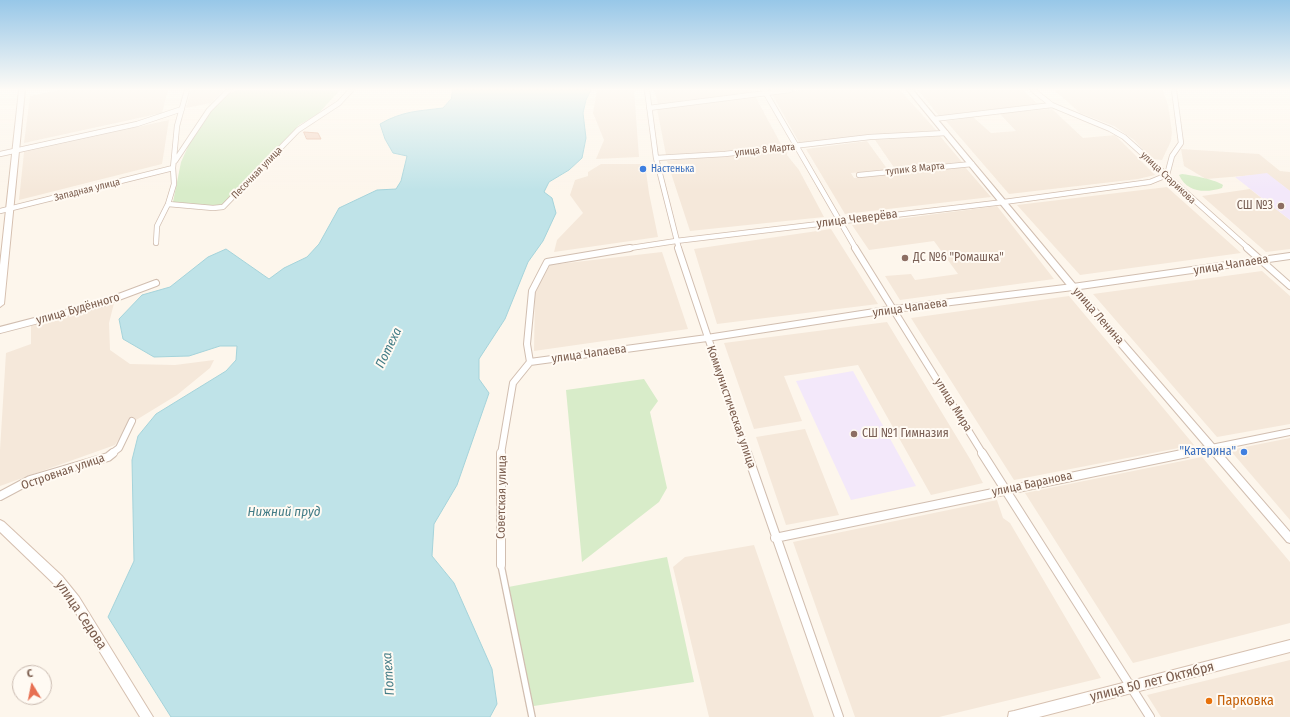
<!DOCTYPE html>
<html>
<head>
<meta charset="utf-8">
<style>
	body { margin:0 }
	#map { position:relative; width:1290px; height:717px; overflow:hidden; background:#fdf6ec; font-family:"Fira Sans Condensed",sans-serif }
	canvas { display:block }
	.north { position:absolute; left:12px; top:665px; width:40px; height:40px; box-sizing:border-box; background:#fffaf3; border:1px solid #cabbb1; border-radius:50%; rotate:350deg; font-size:11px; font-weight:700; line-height:16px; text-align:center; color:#7a5c4d }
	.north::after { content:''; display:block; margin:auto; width:14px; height:18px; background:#e76f51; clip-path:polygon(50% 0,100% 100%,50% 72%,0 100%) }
</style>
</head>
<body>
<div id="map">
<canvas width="1290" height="717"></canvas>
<div class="north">С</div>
</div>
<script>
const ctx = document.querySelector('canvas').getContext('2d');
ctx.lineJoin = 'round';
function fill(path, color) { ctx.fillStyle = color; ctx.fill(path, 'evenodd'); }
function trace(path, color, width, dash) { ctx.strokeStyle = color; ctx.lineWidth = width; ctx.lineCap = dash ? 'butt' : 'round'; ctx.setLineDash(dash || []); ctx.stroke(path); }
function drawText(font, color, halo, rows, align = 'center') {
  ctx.font = font + ' "Fira Sans Condensed",sans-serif'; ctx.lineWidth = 4; ctx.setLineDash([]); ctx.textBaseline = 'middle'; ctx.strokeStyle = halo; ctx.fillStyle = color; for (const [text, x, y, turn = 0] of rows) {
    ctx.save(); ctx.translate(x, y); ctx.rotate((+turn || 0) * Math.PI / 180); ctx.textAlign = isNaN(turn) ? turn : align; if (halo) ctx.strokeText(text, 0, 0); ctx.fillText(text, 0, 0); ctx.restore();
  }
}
fill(new Path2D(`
	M59,90H168L162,113L24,143L30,96Z
	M191,90H224L211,103L186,108Z
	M597,90H634L639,157L596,159L604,140L593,113Z
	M654,90H751L752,92L658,104Z
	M799,90H900L937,131L874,135L800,144L772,94Z
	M918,90H1023L1038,104L939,116Z
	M1040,90H1163L1168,105L1172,132L1171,141L1162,160L1152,159L1134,140L1114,126L1080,113L1054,90Z
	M755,96L782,146L735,151L666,155L657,109Z
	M1052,109L1083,138L1115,135L1155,175L1138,179L1009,194L946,121L973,117L991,133L1016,131L999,113Z
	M169,120L162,164L19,200L24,152Z
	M940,136L962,162L895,169L875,140Z
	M867,141L888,170L851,173L854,178L965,167L991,197L845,214L806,149Z
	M788,149L787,155L799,170L824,217L690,231L667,161Z
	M1181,149L1259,154L1280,171L1290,172V191L1267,174L1206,179L1184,166Z
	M601,164H645L649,193L658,237L554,252L557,240L583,213L570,195L575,180L588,176V172Z
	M1167,187L1241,253L1080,275L1017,205Z
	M1250,189L1290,220V249L1266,252L1202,196Z
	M997,206L1054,279L900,300L885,276L911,274L915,280L958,274L934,241L869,250L852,225Z
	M831,229L878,304L717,324L694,249Z
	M662,252L688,329L534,351L535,291L550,265Z
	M1262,271L1290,296V424L1217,437L1093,294Z
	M1069,296L1159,403L1194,445L1014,480L911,318Z
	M114,303L109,323L110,350L130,364L175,365L214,360L210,368L177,395L128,425L115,445L0,486V450L6,353L31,344V326Z
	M887,322L970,459L983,483L931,495L858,365L784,376L802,421L754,429L724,343Z
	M805,429L839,515L786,525L756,437Z
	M1290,438V520L1230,450Z
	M1202,457L1290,562V623L1133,663L1025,493Z
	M997,500L1003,518L1010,523L1101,678L939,717H855L793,542Z
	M754,545L803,686L814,717H709L673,567L685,557Z
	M1290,660V717H1161L1147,695Z`), '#f5e8da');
fill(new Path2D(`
	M1267,173L1290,191V220L1235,177Z
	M853,371L916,486L851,500L796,381Z`), '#f3e8fa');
fill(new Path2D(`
	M236,90H340L318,114L299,125L250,181L225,203L214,207L173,202L181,162L196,129L219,100Z
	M1182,174C1191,175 1217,180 1223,185L1222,188C1206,193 1187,193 1179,175Z
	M644,379L658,401L650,412L667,488L659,502L582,562L566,390Z
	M667,557L694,682L527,707L503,588Z`), '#d8ecc9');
const water = new Path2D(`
	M453,90H591L586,100L583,113L586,138L582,158L569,170L549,182L544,192L552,198L556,213L543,241L528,262L505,319L479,359V379L489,393L457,485L434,524L432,556L454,583L492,669L497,704L490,717H171L108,617L134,561L132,460L138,436L156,414L226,371L236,360L237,346H220L189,356L154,357L123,339L119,319L142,295L170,287L208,257L226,249L269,279L284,268L307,257L319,244L339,208L377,190L396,189L401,181L407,156L393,153L385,139L380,124C402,111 419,111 443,108L451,99Z`);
fill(water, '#bfe3e8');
trace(water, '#a5d3da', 1);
const building = new Path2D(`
	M304,132L318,133L321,139H307Z`);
fill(building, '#f3d5c3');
trace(building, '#e6bba3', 1);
const pedestrian = new Path2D(`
	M501,565L532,717`);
const minorFar2 = new Path2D(`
	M647,90L656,158L679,249
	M764,90L856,249
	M1033,90L1052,105L1110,129L1124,137L1249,249
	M649,108L790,90
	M934,119L1052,105
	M0,154L137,124L182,109
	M656,158L725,154L870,137L946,133
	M175,161L209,110L229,90
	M859,175L972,164
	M168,204L213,208L223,207L298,130L339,103L351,90
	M0,211L173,168
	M156,243L157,226L168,204L174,184L173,168L177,126L187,90
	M624,249L676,241L1004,202L1150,182L1167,175L1172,156L1181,143L1174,90`);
const minorFar1 = new Path2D(`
	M678,248L747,454
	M855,248L983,454
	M1247,248L1290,286
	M0,330L100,304L156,283
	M530,362L707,338L894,309L1073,287L1290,256
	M111,454L119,448L132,421
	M501,454L513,383L530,362L527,344L532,291L547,262L630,248
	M1182,454L1290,432`);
const minor = new Path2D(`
	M747,453L839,717
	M982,453L1150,717
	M0,496L30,480L108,457L113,453
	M775,538L1187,453
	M501,565V453`);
const tertiary = new Path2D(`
	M907,90H913L1076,285L1290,532V543L1287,542L1070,289Z`);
const secondary = new Path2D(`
	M19,90H25L4,304L0,307V265Z
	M0,520L4,522L62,576L79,597L153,717H140L71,605L54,584L0,532Z
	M1290,640V652L1039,717H1008L1009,712L1014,711Z`);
trace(pedestrian, '#d1beb0', 8);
trace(minorFar2, '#d1beb0', 6);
trace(minorFar1, '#d1beb0', 8);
trace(minor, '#d1beb0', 10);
trace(tertiary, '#d1beb0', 2);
trace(secondary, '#d6c0b0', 2);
trace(pedestrian, '#fff', 5.5);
trace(minorFar2, '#fff', 4.5);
trace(minorFar1, '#fff', 6);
trace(minor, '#fff', 8);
fill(tertiary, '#fff');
fill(secondary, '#fff');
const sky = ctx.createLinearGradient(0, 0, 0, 190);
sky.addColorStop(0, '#97c7e8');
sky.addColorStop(0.47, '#fefbf6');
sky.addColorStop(1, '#fefbf600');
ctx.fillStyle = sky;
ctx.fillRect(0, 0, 1290, 190);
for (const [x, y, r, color] of [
	[643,169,4,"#3f7fe0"],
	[1281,206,4,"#8d6e63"],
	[905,258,4,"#8d6e63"],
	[854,434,4,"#8d6e63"],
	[1244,452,4,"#3f7fe0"],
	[1209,701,4,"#e8710a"]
]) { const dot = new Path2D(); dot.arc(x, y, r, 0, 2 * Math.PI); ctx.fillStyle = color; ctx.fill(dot); trace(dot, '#fffaf3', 1.5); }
drawText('10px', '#7a5c4d', '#fffaf3', [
	["улица 8 Марта",765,150,-6],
	["тупик 8 Марта",915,169,-6],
	["Песочная улица",257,173,-46],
	["улица Старикова",1168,178,43],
	["Западная улица",87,190,-14]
]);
drawText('10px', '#366cbe', '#fffaf3', [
	["Настенька",651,169]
], 'left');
drawText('12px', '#785e54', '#fffaf3', [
	["СШ №3",1273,206,"right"],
	["ДС №6 \"Ромашка\"",913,258],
	["СШ №1 Гимназия",862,434]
], 'left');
drawText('12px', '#7a5c4d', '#fffaf3', [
	["улица Чеверёва",857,219,-7],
	["улица Чапаева",1231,265,-9],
	["улица Чапаева",910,308,-8],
	["улица Будённого",78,309,-16],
	["улица Ленина",1098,316,49],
	["улица Чапаева",589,354,-8],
	["улица Мира",953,405,58],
	["Коммунистическая улица",731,407,71],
	["Островная улица",63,472,-19],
	["улица Баранова",1032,484,-12],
	["Советская улица",502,497,-89]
]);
drawText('12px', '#366cbe', '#fffaf3', [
	["\"Катерина\"",1236,452]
], 'right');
drawText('italic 13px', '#437c86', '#fffaf3', [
	["Потеха",389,348,-64],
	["Нижний пруд",284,512],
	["Потеха",389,674,-94]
]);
drawText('14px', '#7a5c4d', '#fffaf3', [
	["улица Седова",81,615,56],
	["улица 50 лет Октября",1152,682,-14]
]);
drawText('14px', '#c56008', '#fffaf3', [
	["Парковка",1217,701]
], 'left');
</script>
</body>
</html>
